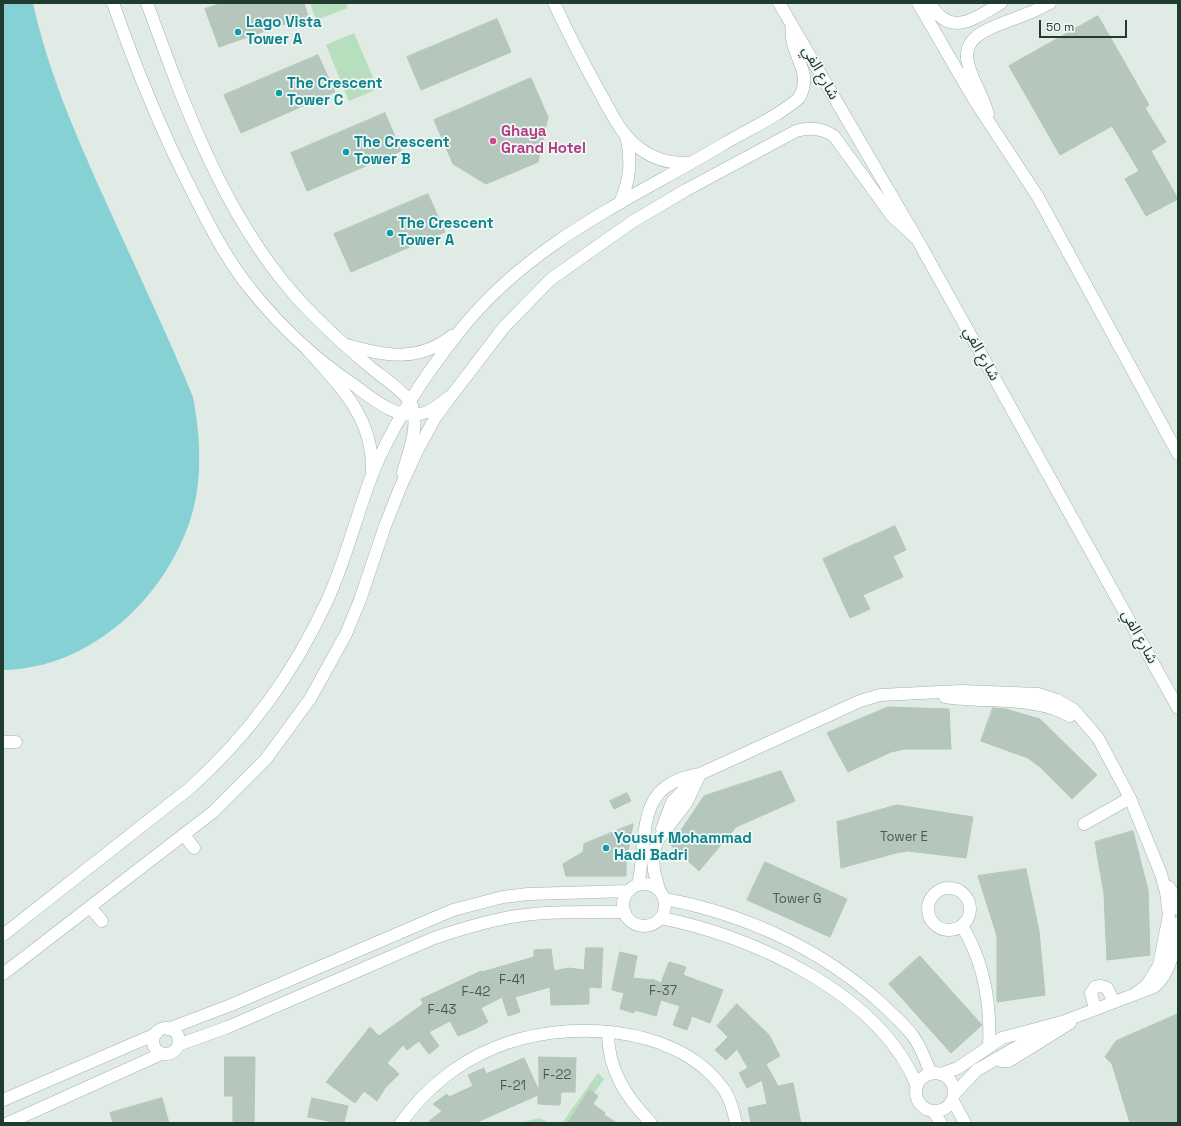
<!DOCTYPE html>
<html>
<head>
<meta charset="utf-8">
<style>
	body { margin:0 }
	#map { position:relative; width:1181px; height:1126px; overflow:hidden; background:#e0ebe5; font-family:"Space Grotesk",sans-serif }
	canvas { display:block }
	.frame { position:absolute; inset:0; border:4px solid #203c31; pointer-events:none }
	.scale { position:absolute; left:1039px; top:20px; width:88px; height:18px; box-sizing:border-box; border:2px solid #203c31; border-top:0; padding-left:5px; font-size:12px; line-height:14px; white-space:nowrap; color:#203c31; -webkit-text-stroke:3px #f0f8f3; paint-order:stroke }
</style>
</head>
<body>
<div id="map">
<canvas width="1181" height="1126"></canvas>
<div class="frame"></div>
<div class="scale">50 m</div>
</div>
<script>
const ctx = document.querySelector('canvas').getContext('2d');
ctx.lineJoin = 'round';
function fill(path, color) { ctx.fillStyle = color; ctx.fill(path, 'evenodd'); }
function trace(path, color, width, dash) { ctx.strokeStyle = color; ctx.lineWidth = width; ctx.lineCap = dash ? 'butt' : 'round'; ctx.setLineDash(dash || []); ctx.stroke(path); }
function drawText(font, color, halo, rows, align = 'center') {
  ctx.font = font + ' "Space Grotesk","Noto Sans Arabic",sans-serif'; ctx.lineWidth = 3.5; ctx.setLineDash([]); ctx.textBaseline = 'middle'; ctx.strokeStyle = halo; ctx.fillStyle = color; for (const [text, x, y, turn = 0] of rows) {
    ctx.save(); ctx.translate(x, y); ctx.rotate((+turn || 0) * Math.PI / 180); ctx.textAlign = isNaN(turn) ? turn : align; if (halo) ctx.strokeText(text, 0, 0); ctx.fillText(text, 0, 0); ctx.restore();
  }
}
fill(new Path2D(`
	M310,3H346L348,8L316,20Z
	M354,33L378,89L349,101L326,45Z
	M598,1073L604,1079L573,1123H562Z
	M539,1118L550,1123H520Z`), '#b7debd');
fill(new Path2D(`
	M3,3H33C48,72 77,138 106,202C135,267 166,331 193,397C200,434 203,477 192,514C168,596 91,669 3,670Z`), '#85d1d3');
const building = new Path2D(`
	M222,3H304L308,16L219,47L205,9Z
	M1098,16L1149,105L1145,108L1166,142L1151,151L1178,199L1146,216L1125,179L1139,171L1112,126L1060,155L1009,66Z
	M497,19L511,52L421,90L407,57Z
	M318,55L335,92L241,133L224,95Z
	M531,78L548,117L538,162L486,184L453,164L434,120Z
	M385,113L401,151L307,191L291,153Z
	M428,194L445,232L351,272L334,234Z
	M895,526L906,550L893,556L903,577L863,595L870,609L850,618L823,559Z
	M888,707L949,709L951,749H904L891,752L848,772L827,733Z
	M993,708L1005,709L1040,719L1097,775L1072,799L1040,767L1028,758L981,741Z
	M781,771L795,801L736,827L699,871L671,845L704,796Z
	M627,793L631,801L614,809L610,801Z
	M897,805L973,817L966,858L908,851L896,853L841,868L837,822Z
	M633,824L626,862V876H566L563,864L583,852L584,844Z
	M1133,831L1148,890L1150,955L1107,960L1104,894L1095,842Z
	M765,862L847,899L830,937L747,900Z
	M1026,869L1039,931L1045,995L997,1002V936L978,876Z
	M586,948H603L601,988L589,987V1004L551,1005L550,987L515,997L520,1012L508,1016L502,997L481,1008L488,1022L477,1028L458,1036L450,1021L429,1032L439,1046L429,1054L419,1041L407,1050L403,1045L387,1063L399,1074L385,1088L377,1101L364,1091L355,1103L326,1082L370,1027L379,1036L423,1004L421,999L481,971L482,972L534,957V950L551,949L554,971L568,968L584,970Z
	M620,952L637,956L633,978L652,980V979L661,983L669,962L686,967L683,975L723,990L710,1023L692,1016L687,1030L673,1025L680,1006L661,1000L656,1016L635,1010L634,1013L620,1009L624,993L612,990Z
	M920,956L982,1025L951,1053L889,984Z
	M737,1004L769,1035L780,1056L766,1064L778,1086L793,1083L801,1123H751L748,1108L767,1104L762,1080L747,1088L739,1073L748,1068L737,1049L726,1060L715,1050L728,1037L717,1026Z
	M1178,1014V1123H1130L1112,1064L1105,1057L1116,1041Z
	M225,1057H255L254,1123H233V1096H225Z
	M539,1057L576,1058L575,1092H561L560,1105L538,1104V1095L475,1123H427L442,1111L433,1104L447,1094L449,1097L473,1086L468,1075L484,1068L486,1074L524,1058L539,1091Z
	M590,1090L598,1096L593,1104L605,1113L604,1115L617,1123H568Z
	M162,1098L169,1123H113L110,1113Z
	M312,1098L348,1106L344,1123H329V1121L308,1117Z`);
fill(building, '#b5c6bd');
trace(building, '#b2c5bb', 1);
const minor = new Path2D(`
	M113,3C136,69 162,133 194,195C211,229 228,262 252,291C281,327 315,359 354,385C374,400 400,423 427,412C435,409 442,402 449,397
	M147,3C183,102 222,211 292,292C315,319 342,343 369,366C382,377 398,387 410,401C421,424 409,450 403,473
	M554,3C568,33 583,62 599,91C611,112 621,136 642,150C657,161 673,164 691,163
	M620,203C630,180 632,160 626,136
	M945,697C984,703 1037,696 1070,716
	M3,742H16
	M1084,824L1130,798
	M662,829L672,802L696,777
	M638,885C649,835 633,784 700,774L860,701L880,695L962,691L1038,694L1057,700L1074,710L1098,738L1130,798L1161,874L1166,892L1169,915L1159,965L1147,985L1135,994
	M1169,887L1176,899L1178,909
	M928 909a21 21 0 1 1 42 0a21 21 0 1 1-42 0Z
	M659,889L654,871L653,856L657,841L687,802L700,774
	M962,926C984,962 991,1004 989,1046
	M1095,1009L1091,993L1095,987L1101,986L1107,988L1114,1002
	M608,1033C608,1070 626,1097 651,1123
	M997,1058L1001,1061H1009L1070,1023
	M941,1074L958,1068L1002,1038L1062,1022L1154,987C1172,972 1175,945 1178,923
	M955,1093L977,1070L1045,1031
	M401,1123C424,1090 457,1063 494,1048C561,1019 675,1023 722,1087C730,1097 733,1110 736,1123`);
const tertiary = new Path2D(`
	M779,3L917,239L1178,708
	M918,3L975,101L1038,197L1178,454
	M930,3C950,39 975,18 1001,3
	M988,114C983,96 972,80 968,63C960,34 997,26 1016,18C1028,14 1039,9 1050,3
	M343,344C383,355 416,364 452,336
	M307,349C340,387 373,416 372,471
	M184,835L194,848
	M623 905a21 21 0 1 1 42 0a21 21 0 1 1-42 0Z
	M665,899C745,914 822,949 883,1005C893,1015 904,1024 913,1036C921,1047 926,1061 931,1074
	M90,907L102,921
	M661,918C753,936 880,994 917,1086
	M3,935L190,788C250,734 293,674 327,601C346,560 356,516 372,475C393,423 424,376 459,332C530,242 626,202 722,145C747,130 777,117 799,98C815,70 788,56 792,26
	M3,974L213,812L266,759L310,699L346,634L360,600L385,526L400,488L417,451L435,418L452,395L504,327L551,279L632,222L686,190L796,131C810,127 822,128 834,136L892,216L917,239
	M153 1041a13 13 0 1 1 26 0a13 13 0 1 1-26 0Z
	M168,1029L231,1005L453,910L503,897L528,894L629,891
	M178,1045L228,1027L434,938C461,929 489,920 517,916C553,911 589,912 625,912
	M916 1092a19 19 0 1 1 38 0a19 19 0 1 1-38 0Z
	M3,1100L156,1034
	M953,1101L965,1123
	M933,1111L941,1123
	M8,1123L161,1054`);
trace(minor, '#a3b3ab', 13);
trace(tertiary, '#a3b3ab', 13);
trace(minor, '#fff', 12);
trace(tertiary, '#fff', 12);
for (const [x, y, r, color] of [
	[238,32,4,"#0f9aa8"],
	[279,93,4,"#0f9aa8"],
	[493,141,4,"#d1479c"],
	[346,152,4,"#0f9aa8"],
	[390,233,4,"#0f9aa8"],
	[606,848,4,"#0f9aa8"]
]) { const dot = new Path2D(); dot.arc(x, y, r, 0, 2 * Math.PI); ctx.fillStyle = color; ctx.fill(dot); trace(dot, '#f0f8f3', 1.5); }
drawText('13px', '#455e54', null, [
	["Tower E",904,837],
	["Tower G",797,899],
	["F-41",512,980],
	["F-37",663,991],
	["F-42",476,992],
	["F-43",442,1010],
	["F-22",557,1075],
	["F-21",513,1086]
]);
drawText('bold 15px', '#0d838f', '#f0f8f3', [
	["Lago Vista",246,23],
	["Tower A",246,40],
	["The Crescent",287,84],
	["Tower C",287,101],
	["The Crescent",354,143],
	["Tower B",354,160],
	["The Crescent",398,224],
	["Tower A",398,241],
	["Yousuf Mohammad",614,839],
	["Hadi Badri",614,856]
], 'left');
drawText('15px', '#203c31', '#f0f8f3', [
	["شارع الفي",820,73,60],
	["شارع الفي",981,354,61],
	["شارع الفي",1139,637,61]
]);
drawText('bold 15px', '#b23c85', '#f0f8f3', [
	["Ghaya",501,132],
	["Grand Hotel",501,149]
], 'left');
</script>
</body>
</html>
